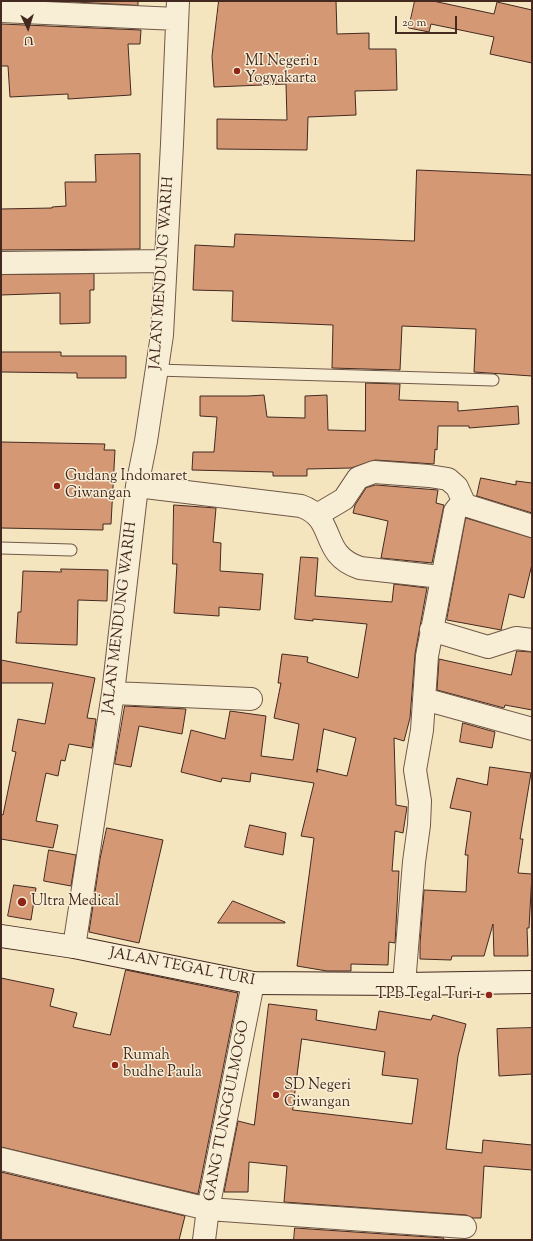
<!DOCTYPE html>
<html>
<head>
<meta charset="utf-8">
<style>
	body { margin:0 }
	#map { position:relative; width:533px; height:1241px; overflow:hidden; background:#f5e5bf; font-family:"Sorts Mill Goudy",serif }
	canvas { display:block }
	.frame { position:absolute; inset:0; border:2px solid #432920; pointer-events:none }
	.north { position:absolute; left:8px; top:8px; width:40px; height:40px; -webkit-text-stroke:3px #f8eed5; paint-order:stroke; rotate:176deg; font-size:11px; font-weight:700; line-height:16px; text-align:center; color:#432920 }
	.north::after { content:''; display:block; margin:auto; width:14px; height:18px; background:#432920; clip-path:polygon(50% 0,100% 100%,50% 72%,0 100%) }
	.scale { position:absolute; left:395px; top:16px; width:62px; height:18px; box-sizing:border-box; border:2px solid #432920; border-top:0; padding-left:5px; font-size:12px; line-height:14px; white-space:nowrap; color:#432920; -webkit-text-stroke:3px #f8eed5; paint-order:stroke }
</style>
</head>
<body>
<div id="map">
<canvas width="533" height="1241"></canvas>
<div class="frame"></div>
<div class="north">U</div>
<div class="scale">20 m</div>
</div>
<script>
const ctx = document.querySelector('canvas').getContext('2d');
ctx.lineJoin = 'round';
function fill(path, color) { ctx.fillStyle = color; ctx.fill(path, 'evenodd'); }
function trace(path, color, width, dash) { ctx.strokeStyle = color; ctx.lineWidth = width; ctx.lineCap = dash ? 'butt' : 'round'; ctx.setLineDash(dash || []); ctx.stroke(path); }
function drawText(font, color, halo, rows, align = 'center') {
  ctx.font = font + ' "Sorts Mill Goudy",serif'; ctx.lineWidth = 3; ctx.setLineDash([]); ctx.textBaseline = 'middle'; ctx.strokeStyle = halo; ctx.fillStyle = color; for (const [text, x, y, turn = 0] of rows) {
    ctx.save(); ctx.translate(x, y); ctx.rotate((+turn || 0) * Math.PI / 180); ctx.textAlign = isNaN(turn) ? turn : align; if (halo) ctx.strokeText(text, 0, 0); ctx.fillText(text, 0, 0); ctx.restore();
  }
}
const building = new Path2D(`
	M56,1H138V5Z
	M219,1H336L337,34L369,33V49H396L397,90L355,91L356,115L308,117L307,150L217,149V119L287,120L286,84L214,87L212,57Z
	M415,1H433L494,14L497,2L532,10V63L490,54L494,37L431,24L429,32L409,28Z
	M1,24L141,30L140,44H128L131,95L68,99V94L10,97L8,66H1Z
	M140,154V249L1,250V209L52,208V207L66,206L65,182H96L95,155Z
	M417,170L532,175V376L474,372L476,329L402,326L400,370L332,368L333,325L232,321L233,291L193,290L195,245L234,247L235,234L414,241Z
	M94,274V290H90V323L60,324V293L1,295V275Z
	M1,352H61V356H126V378H77V373L1,372Z
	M366,383L400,384L399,400L458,402V411L518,406L519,424L469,428V426H438L437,450L435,449L434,464L375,460L351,468L307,469V476H273V472L192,470L193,452H214L217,417L200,416V396H248L264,395L267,417L305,418V396L327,395L328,430L365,431Z
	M1,442L105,444L104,450H115L111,524H103V530L1,528Z
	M481,478L516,485V481L532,483V513L477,496Z
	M376,485L438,490L436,503L444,505L432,563L381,558L388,521L353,513L355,505L366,488Z
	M174,505L216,508L213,542L221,543L220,571L263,574L260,610L219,607V616L174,613L177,564H173Z
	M466,518L532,538V564L524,598L509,594L501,630L447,620Z
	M301,557L318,558L315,596L392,602L394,584L427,588L415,654L410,718L404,741L394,738L396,805L407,807L403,833L395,831L392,871H399L395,943L389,942L388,965L351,964V971H327L297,966L314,838L301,836L314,783L251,773L250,782L222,778L221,782L181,772L191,730L225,739L230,711L266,716L261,756L293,760L299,724L274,718L281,683H278L282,654L308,657L307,662L358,678L367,624L313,619V621L295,619ZM324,729L356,738L347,776L317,769V772Z
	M61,569L108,570L107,601L78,600L77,645L16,643L18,612H21L23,571L61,572Z
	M517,651L532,652V710L505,705L504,708L437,690L439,659L511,675Z
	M1,660L95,678L87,718L96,719L92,748L69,744L65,761L61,760L58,776L46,773L36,821L58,825L53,848L1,839V814L3,815L13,766L16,752L12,751L18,719L45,724L53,683H1Z
	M125,706L186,709L182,734L139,726L131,767L115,764Z
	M463,723L495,732L492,748L460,742Z
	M490,767L531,773L520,839H523L518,873L532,874L529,928H527L528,956H494L493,924L484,956H452L451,960L420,959V944L424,890L466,892L468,855H465L471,812L450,808L457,778L487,785Z
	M250,825L286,833L283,855L245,847Z
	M107,828L163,840L139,943L89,932L100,859Z
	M49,850L76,855L71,886L44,881Z
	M14,885L36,888L31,920L8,916Z
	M233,901L285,922V923H218Z
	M126,970L238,993L198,1194L1,1147V978L54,989L50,1006L77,1013L73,1027L110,1035Z
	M269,1004L317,1010L316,1020L376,1030L379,1011L431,1020L433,1015L466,1024L458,1056L446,1149L482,1153L483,1140L532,1145V1170L484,1166L481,1218H473L466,1215L284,1202L287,1166L249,1162L248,1192H224L238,1121L254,1125ZM302,1039L385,1052L382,1075L418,1079L412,1124L293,1110Z
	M532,1028V1074L499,1076L497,1029Z
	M1,1172L185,1216L179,1240H1Z
	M295,1228L444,1238L443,1240H294Z`);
fill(building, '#d49875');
trace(building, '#432920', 1);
const lane = new Path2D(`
	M156,370L493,380
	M1,548L71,550`);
const street = new Path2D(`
	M1,11L177,19
	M1,263L166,261
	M137,486L301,506C338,519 318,554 360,568L441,577
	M317,515L344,499L358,478L374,472L429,476L448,479L457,487L465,505
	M431,630L488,647L516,638L532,640
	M113,693L251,699
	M424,699L532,729
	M74,947L113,693L137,486L146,441L162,335L172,144L178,1
	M404,984L414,862L419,825L420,801L415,770L422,730L427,656L455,511L459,506L465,505L532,526
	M1,1159L208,1209L465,1227
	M204,1240L208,1209L253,983`);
const secondary = new Path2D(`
	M1,936L74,947L253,983L404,984L532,982`);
trace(lane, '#705848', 13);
trace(street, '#705848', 24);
trace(secondary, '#432920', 24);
trace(lane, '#f8eed5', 11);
trace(street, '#f8eed5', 22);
trace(secondary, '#f8eed5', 22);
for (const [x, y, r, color] of [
	[237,71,4,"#8f2418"],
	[57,486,4,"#8f2418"],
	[22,902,5,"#8f2418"],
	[489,995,4,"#8f2418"],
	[115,1065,4,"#8f2418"],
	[276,1095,4,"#8f2418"]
]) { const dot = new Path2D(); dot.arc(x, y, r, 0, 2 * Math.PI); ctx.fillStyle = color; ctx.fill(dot); trace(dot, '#f8eed5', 1.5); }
drawText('15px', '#432920', '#f8eed5', [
	["MI Negeri 1",245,62],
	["Yogyakarta",245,79],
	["Gudang Indomaret",65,477],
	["Giwangan",65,494],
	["Ultra Medical",31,902],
	["TPB Tegal Turi 1",481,995,"right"],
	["Rumah",123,1056],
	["budhe Paula",123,1073],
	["SD Negeri",284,1086],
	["Giwangan",284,1103]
], 'left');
drawText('15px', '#432920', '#f8eed5', [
	["JALAN MENDUNG WARIH",163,273,-86],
	["JALAN MENDUNG WARIH",121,618,-83],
	["JALAN TEGAL TURI",182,968,11],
	["GANG TUNGGULMOGO",228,1111,-79]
]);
</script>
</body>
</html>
